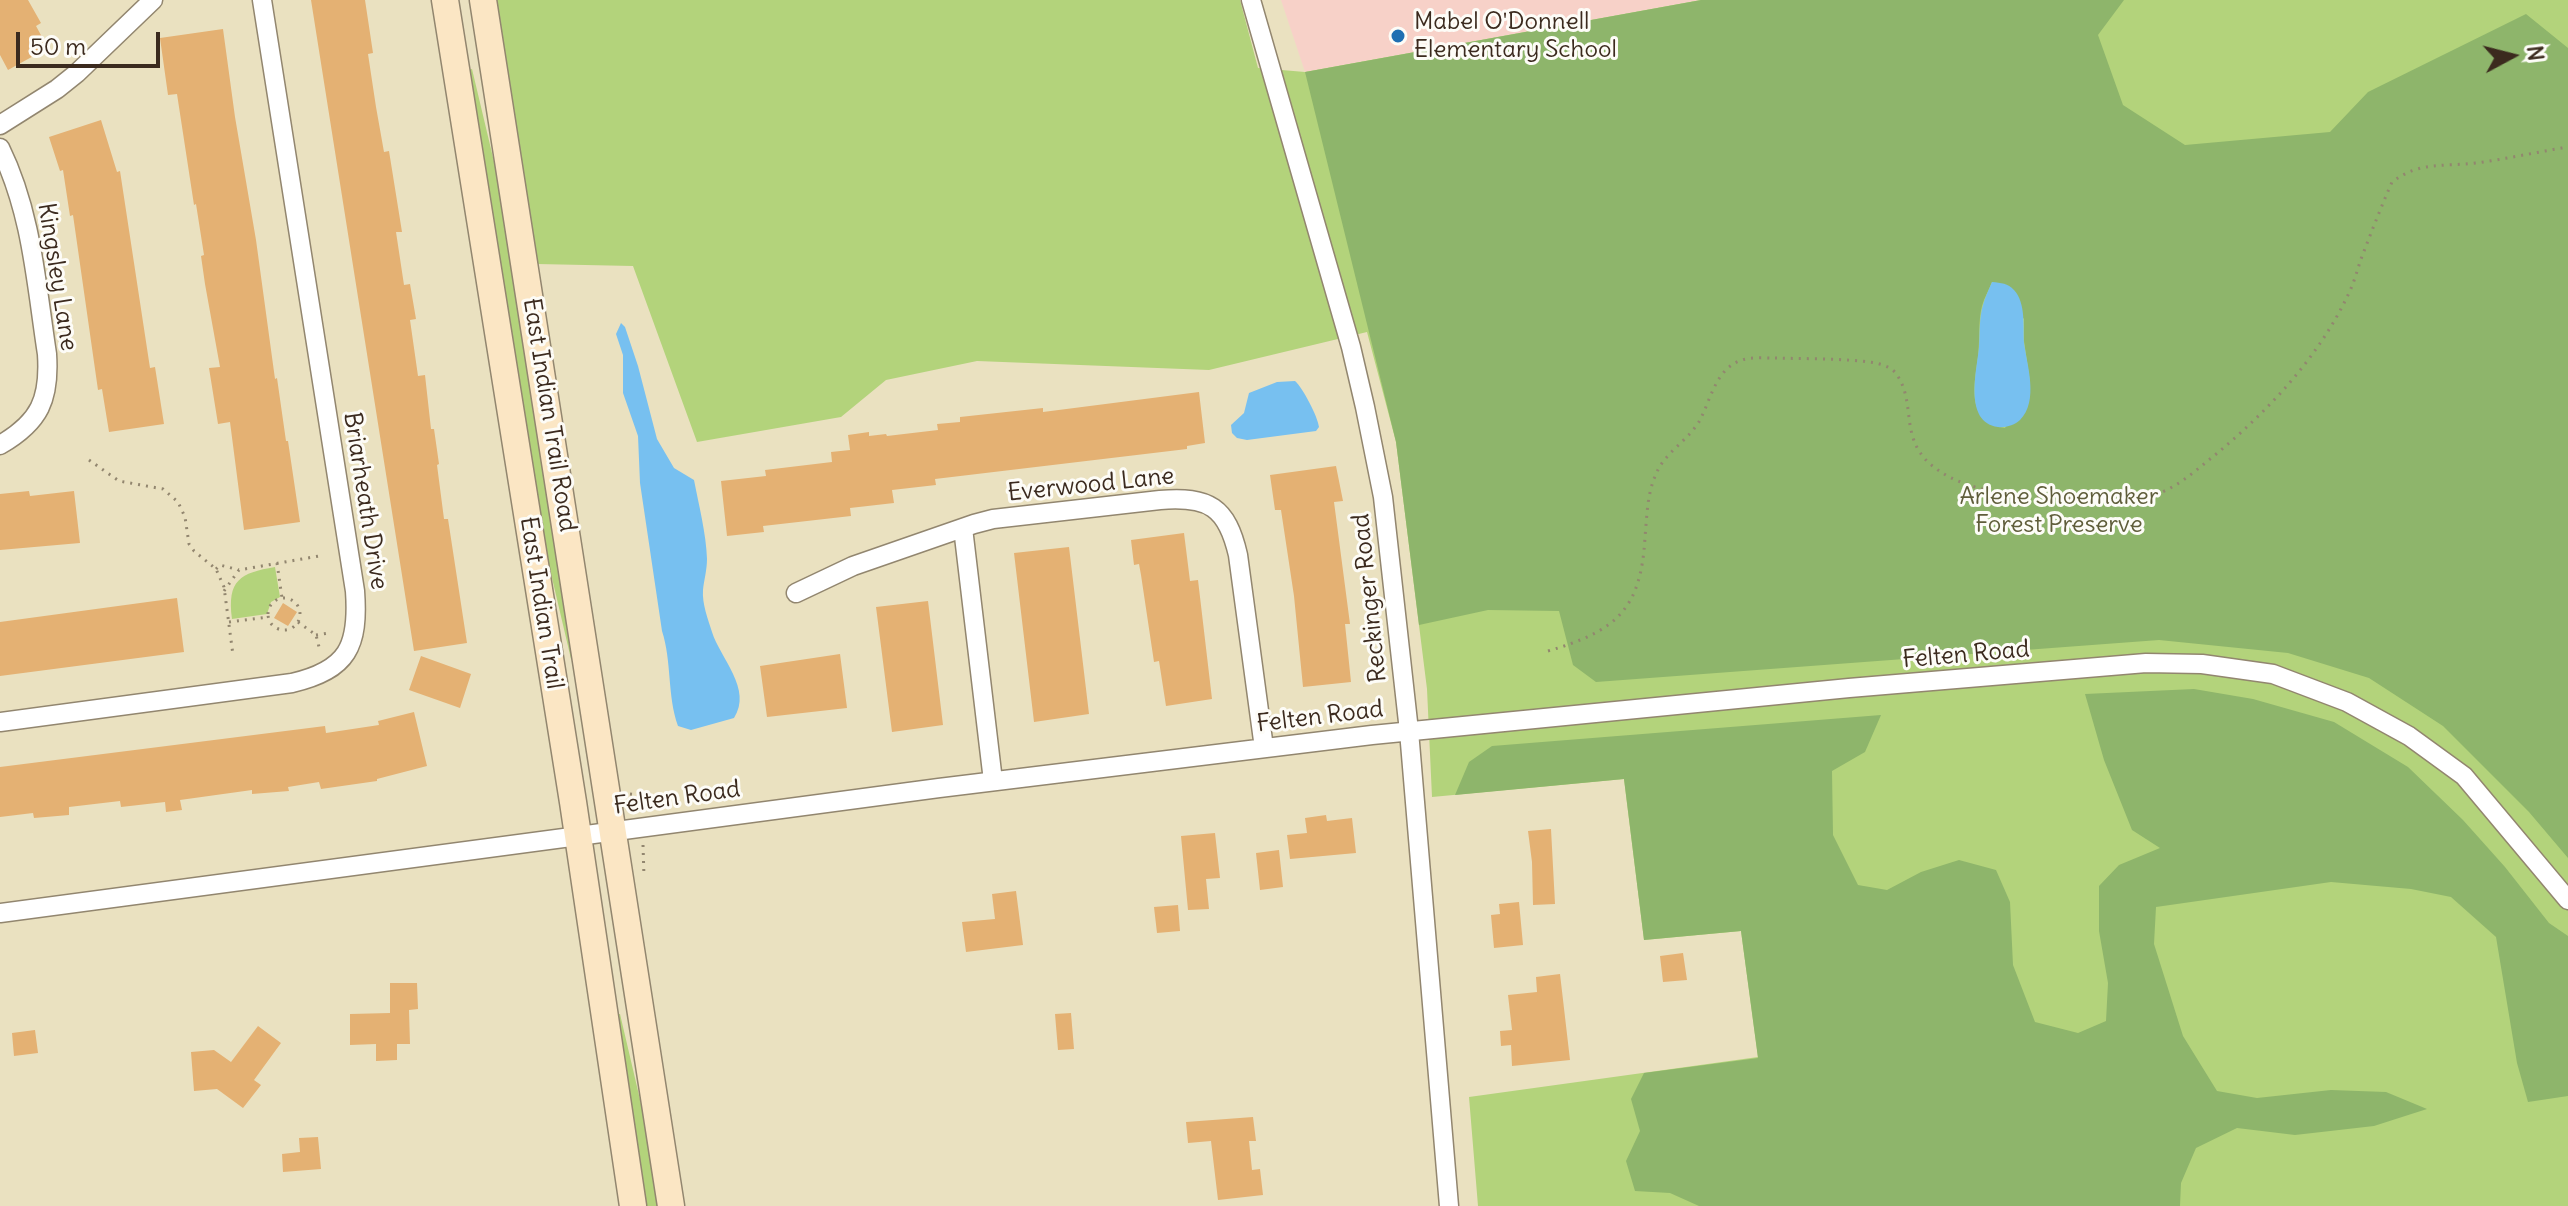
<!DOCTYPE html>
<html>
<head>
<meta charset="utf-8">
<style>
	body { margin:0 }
	#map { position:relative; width:2568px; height:1206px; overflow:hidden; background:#eae1c0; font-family:Delius,sans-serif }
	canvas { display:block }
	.north { position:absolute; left:2472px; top:16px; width:80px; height:80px; -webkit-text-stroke:6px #fdfcf7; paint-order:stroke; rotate:83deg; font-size:22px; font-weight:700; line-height:32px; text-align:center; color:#3b2a1e }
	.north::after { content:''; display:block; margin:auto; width:28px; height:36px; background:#3b2a1e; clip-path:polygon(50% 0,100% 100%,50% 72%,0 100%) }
	.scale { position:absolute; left:16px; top:32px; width:144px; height:36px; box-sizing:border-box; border:4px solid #3b2a1e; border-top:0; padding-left:10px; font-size:24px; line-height:28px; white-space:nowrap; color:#3b2a1e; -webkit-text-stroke:6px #fdfcf7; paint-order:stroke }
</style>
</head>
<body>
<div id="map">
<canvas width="2568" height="1206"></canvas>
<div class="north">N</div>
<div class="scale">50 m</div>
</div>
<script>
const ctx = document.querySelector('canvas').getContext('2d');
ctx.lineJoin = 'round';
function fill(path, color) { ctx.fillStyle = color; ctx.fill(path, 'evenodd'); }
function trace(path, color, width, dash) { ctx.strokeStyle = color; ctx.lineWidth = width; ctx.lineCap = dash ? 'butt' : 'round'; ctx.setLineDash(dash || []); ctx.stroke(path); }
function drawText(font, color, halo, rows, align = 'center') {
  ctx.font = font + ' Delius,sans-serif'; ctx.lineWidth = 6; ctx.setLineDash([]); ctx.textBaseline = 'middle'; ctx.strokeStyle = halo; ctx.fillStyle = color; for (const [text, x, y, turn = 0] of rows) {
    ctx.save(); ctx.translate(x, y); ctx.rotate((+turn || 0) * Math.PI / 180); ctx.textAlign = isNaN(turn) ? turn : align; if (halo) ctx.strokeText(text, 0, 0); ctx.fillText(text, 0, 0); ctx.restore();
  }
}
fill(new Path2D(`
	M1281,0H1701L1305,72Z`), '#f7d1c8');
fill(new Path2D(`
	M494,0H1240L1258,68L1305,72L1701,0H2568V1206H1478L1469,1097L1758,1057L1741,931L1644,940L1624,779L1432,797L1427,689L1396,442L1367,332L1209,370L977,361L886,380L841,417L697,442L633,266L537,264Z
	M472,69L505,208L576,659H571L541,531L468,70Z
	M275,567L280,597L271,602L267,614L232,619C227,580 240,573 275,567Z
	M616,1014H620L649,1138L659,1206H645Z`), '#b3d37b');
fill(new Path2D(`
	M1701,0H2124L2098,35L2123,105L2185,145L2330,132L2368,92L2526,14L2568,48V858L2529,812L2443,726L2369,678L2288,653L2159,640L1596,682L1573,665L1559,611L1488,610L1419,625L1396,442L1305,72ZM1992,282L2024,319V341L2030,382L2005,428C1966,422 1974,386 1978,357C1980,340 1978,322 1982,306C1984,298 1989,290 1992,282Z
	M2194,689L2253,699L2334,722L2408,767L2463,820L2505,867L2549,923L2568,936V1096L2528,1102L2517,1063L2496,937L2451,897L2411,889L2331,882L2156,907L2154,944L2183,1036L2217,1091L2257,1098L2331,1090L2386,1092L2427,1109L2374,1126L2295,1135L2237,1128L2196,1148L2181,1183L2180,1206H1699L1670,1193L1635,1191L1626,1161L1640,1131L1631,1099L1644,1073L1758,1058L1741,931L1644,940L1624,779L1455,795L1469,762L1492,746L1881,715L1865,752L1832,771L1833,835L1858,885L1887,890L1921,872L1959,860L1996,870L2010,902L2013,965L2035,1022L2078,1033L2106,1021L2108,983L2099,931V886L2119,865L2160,848L2132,830L2104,760L2085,694Z`), '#8eb56b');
fill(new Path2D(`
	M1992,282C2001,283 2008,283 2014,290C2026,303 2023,326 2024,343C2027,365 2039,401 2020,420C2015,425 2005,428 1998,427C1963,422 1977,370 1979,347C1980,334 1979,318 1983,305C1985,297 1989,289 1992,282Z
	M621,323L625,327L638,366L657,439L674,468L694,480C699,506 706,533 707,559C707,570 704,580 703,590C702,604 708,619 712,632C720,658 753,689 734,718L691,730L678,726C667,695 672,662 662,631L640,483L638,436L623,393V355L616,334Z
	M1295,381C1303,388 1318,417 1319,427L1316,431L1247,440L1237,438L1232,433L1231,425L1244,413L1249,393L1277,382Z`), '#77c0f0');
fill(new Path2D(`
	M0,0H28L41,23L36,26L48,48L8,70L0,55Z
	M311,0H365L373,53L368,54L376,107L384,152L389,151L402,232H396L404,285L410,284L416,319L410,320L418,376L425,375L431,429H434L439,464L437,465L444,519H448L467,643L414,651Z
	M223,29L235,117L256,240L275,379L277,378L286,441H288L300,522L244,530L230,422L218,424L209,368L220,367L205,284L201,256L204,255L196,204L194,205L177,94L168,95L160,38Z
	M101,120L117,172L120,171L150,368L155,367L164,424L109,432L102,389L98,390L73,215L70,216L63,170L60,171L49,137Z
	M1199,392L1205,443L1187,446V449L935,479L936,485L892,490L894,503L850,508L851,516L763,526L764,532L727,536L721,481L766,476L765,470L832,462L831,452L850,450L848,435L869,432V436L886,434L887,436L938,430L937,424L960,422V417L1043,408V412Z
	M1336,466L1343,501L1334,502L1350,624H1345L1351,682L1303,687L1294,596L1281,510H1275L1270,475Z
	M29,491L30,496L74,491L80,543L0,550V494Z
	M1184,533L1190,581L1198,580L1212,699L1166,706L1159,661L1154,662L1141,575L1139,564L1134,565L1131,540Z
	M1069,547L1089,714L1034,722L1014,553Z
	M177,598L184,652L0,676V622Z
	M928,601L943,725L892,732L876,607Z
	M283,603L297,612L288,626L274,618Z
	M840,654L847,708L767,717L760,666Z
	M421,656L471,674L460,708L409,690Z
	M414,712L427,766L377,779V781L321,789L319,782L288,787L289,791L252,794V790L180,800L182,810L166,812L165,802L121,807L120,801L69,807V815L34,818L33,813L0,817V767L325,726L326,733L379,725L378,721Z
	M1326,815L1327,821L1352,818L1356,853L1290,859L1287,835L1307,833L1305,818Z
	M1551,829L1555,904L1533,905L1532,862L1528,831Z
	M1215,833L1220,878L1206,879L1209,909L1188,910L1181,836Z
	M1279,850L1283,887L1260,890L1256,853Z
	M1016,891L1023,945L966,952L962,922L995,919L992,894Z
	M1519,902L1523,945L1494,948L1491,915L1500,914L1499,904Z
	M1178,905L1180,931L1157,933L1154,907Z
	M1683,953L1687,980L1663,982L1660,956Z
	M1560,974L1570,1060L1512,1066L1511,1045L1501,1046L1500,1031L1512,1030L1508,995L1537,992L1536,977Z
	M390,983H417L418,1009L409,1010L410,1044H397V1060L376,1061V1044L350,1045V1014L390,1013Z
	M1071,1013L1074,1049L1058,1050L1055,1014Z
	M258,1026L281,1043L254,1080L261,1085L243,1108L217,1089L194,1091L191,1052L214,1050L231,1062Z
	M35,1030L38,1053L14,1056L12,1033Z
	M1253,1117L1256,1141H1249L1252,1170L1260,1169L1263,1195L1218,1200L1211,1141L1188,1143L1186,1122Z
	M318,1137L321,1169L283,1172L282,1154L300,1152L299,1138Z`), '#e4b173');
const minor = new Path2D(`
	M1251,0L1351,347L1365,407L1383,497L1409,731L1449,1206
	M0,125L57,89L77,73L153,0
	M0,148C32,213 36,283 47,354C50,399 40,422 0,445
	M963,528L993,781
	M796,593L853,566L974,524L993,519L1160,500C1209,496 1227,507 1238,555L1264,748
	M0,722L292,683C348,670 359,646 355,591L262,0
	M0,913L939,788L1372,735L1849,688L2146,663L2202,664L2273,674L2347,702L2409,736L2464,776L2568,900`);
const secondary = new Path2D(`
	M445,0L573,802L633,1206
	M483,0L671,1206`);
trace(minor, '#92866f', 21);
trace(secondary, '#92866f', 29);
trace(new Path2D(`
	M89,460L119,481L163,489L178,502L185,517L189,544L194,551L216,569L224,587L233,655
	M277,563L282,598
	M216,569L220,565L239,570
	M224,591L239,570L319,556
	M268 614a16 16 0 1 1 32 0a16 16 0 1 1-32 0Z
	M229,622L268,617
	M298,622L316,635L319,647
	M316,635L329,633
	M1548,651C1616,631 1641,610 1645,537C1647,516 1647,494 1656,474C1665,452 1688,441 1700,420C1711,399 1716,368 1742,360C1751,357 1764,358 1774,358C1807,359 1843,358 1876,363C1884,365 1893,368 1897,375C1916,403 1900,436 1929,463C1963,493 2014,495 2056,497C2086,499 2121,505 2151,496C2176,489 2195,471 2215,455C2268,411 2318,358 2348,295C2354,283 2357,271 2361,259C2371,233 2381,207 2392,182C2420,161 2443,167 2476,163C2506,159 2537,152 2568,147
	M630,794L639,795L640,810
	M643,845L644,877`), '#92866f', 3, [2, 6]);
trace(minor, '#fff', 18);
trace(secondary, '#fbe6c4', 26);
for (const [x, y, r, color] of [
	[1398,36,8,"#1f6fb2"]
]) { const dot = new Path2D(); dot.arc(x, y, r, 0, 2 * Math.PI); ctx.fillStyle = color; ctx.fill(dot); trace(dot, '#fdfcf7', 3); }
drawText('24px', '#3b2a1e', '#fdfcf7', [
	["Mabel O'Donnell",1414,22],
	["Elementary School",1414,50]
], 'left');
drawText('24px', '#3b2a1e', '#fdfcf7', [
	["Kingsley Lane",57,277,81],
	["East Indian Trail Road",549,415,81],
	["Everwood Lane",1091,485,-6],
	["Briarheath Drive",365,501,81],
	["Reckinger Road",1370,598,-96],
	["East Indian Trail",541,603,81],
	["Felten Road",1966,655,-5],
	["Felten Road",1320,717,-7],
	["Felten Road",677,798,-8]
]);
drawText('24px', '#5f5d3a', '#fdfcf7', [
	["Arlene Shoemaker",2059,497],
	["Forest Preserve",2059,525]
]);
</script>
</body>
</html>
